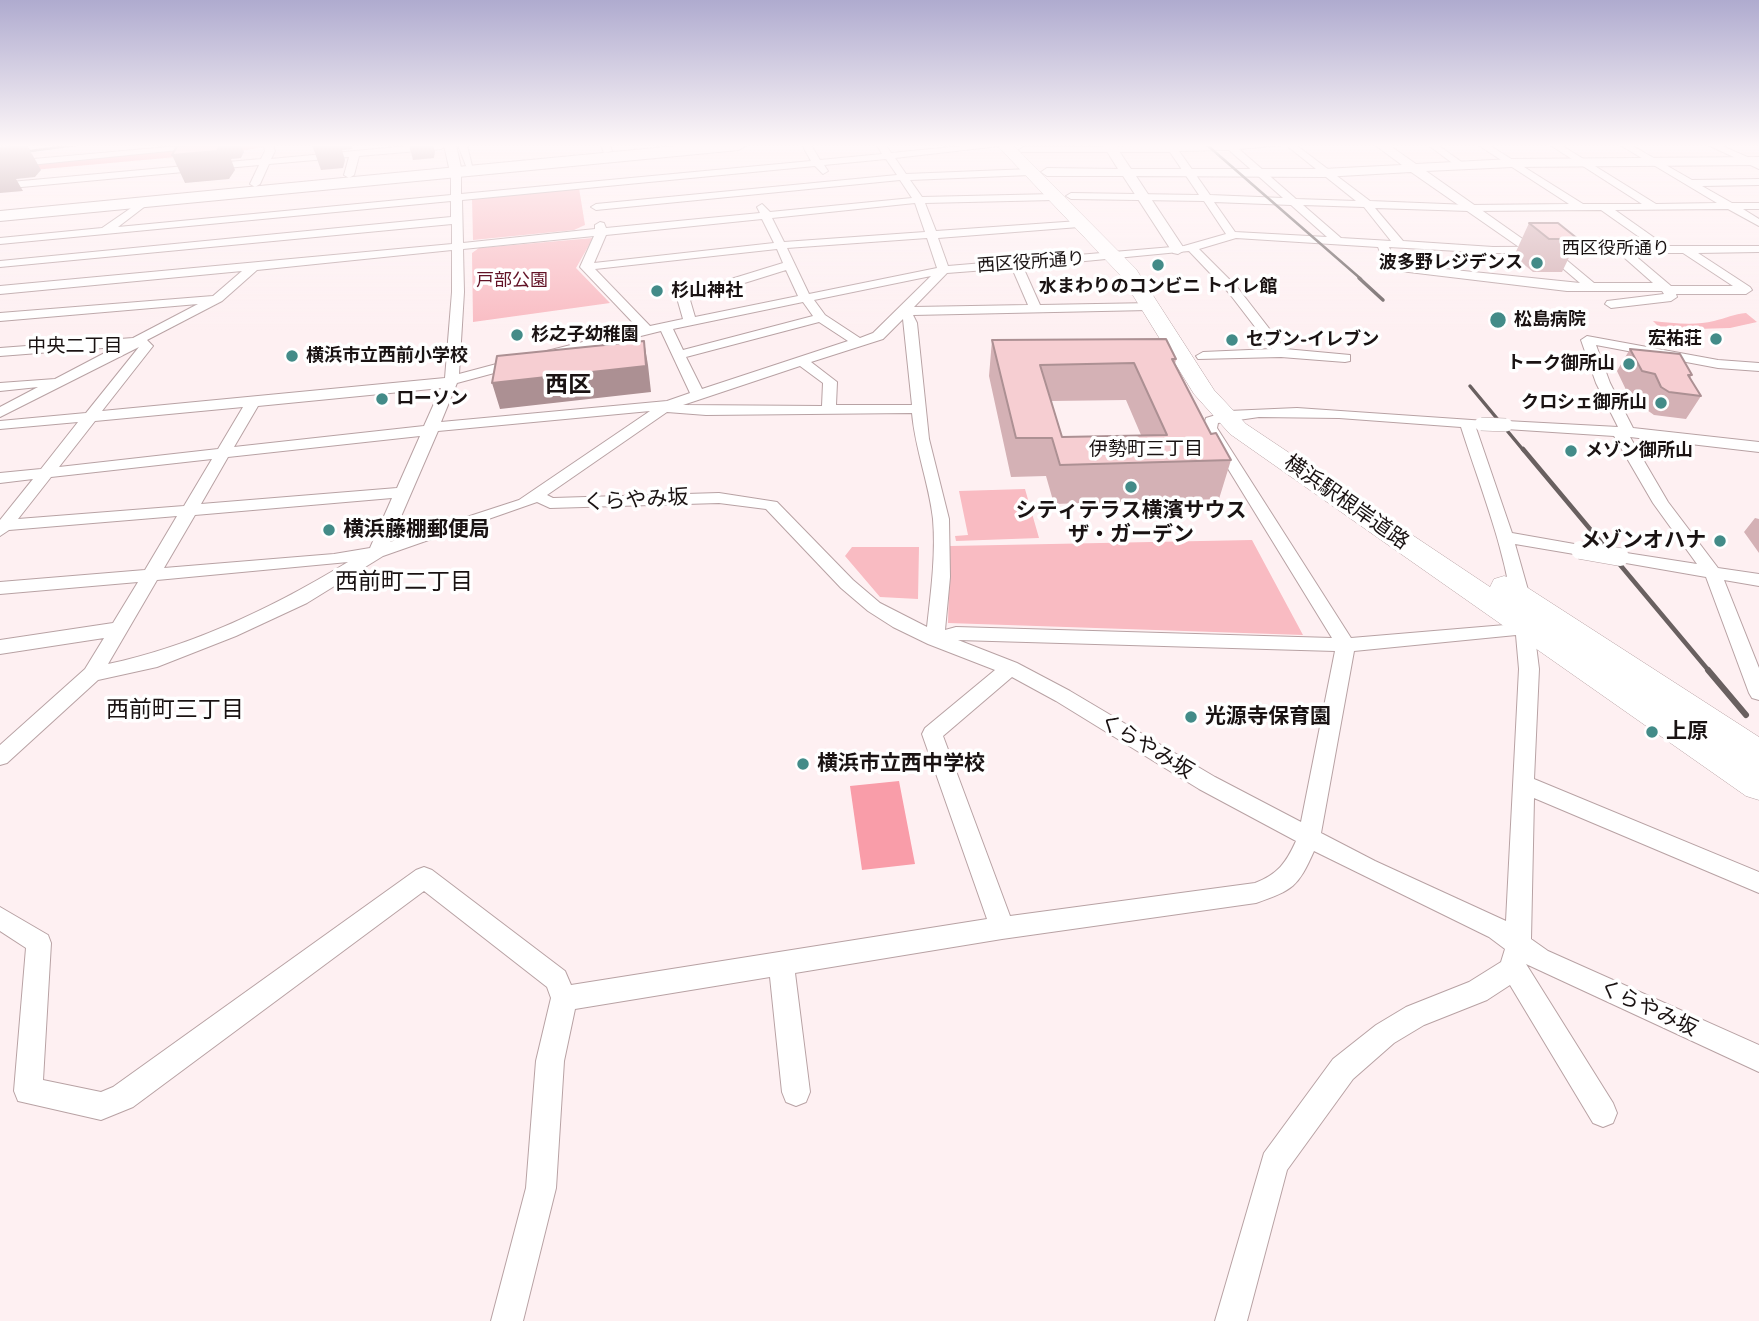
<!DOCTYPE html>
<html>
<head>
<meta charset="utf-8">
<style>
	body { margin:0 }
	canvas { display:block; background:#fef0f2 }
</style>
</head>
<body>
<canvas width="1759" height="1321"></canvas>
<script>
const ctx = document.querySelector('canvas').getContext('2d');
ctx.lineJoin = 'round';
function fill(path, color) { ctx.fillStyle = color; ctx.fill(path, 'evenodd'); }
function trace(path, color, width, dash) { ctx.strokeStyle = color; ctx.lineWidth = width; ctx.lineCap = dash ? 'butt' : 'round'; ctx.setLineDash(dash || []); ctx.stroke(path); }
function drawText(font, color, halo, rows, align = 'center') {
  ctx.font = font + ' "Varela Round","Noto Sans JP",sans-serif'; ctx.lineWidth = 7; ctx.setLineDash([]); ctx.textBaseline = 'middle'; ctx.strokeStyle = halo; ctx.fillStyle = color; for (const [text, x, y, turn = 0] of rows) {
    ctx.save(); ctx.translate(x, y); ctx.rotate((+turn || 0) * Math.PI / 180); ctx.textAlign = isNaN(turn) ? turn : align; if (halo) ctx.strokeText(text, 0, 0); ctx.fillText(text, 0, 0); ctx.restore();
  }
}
fill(new Path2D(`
	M579,188L585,225L574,230L473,240L472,198Z
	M593,238L576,268L610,303L473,322L472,253L479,248Z
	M1746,313L1757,322L1730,328L1662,330L1653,321C1672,323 1695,326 1714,321C1726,318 1734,314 1746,313Z
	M1025,489L1039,538L956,541L955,536L968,535L959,491Z
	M1252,540L1303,635L948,623L950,546Z
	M852,547H919L918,599L880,597L845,556Z`), '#f9bbc2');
fill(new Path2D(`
	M243,145H273L242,151L0,173V166Z
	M899,781L915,864L862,870L850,786Z`), '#f99da9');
const minor = new Path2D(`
	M190,145H228L0,168V162Z
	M264,145H273L275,151L271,159L418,145L446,146L441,149L359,156L354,175L349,178L344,175L349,157L269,164L260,184L255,187L250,184L259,165L0,189V183L261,159L265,151Z
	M458,145H467L472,166H466Z
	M601,145H610L612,151L604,153Z
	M802,145H811L820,160L882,154L877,145H886L891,153L972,145H1008L895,158L906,174L1030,169L1035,172L1030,175L910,180L922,197L1054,194L1059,197L1054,200L925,203L936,231L1079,221L1084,224L1079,227L938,238L948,266L1184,246L1226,234L1204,201L1071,199L1066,196L1071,193L1199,195L1170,152H1021L1019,150L1024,147L1283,145L1239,149L1296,199L1356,201L1286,145H1296L1370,201L1469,205L1569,204L1478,145H1489L1583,204H1642L1550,145H1561L1656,204L1717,203L1620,145H1631L1692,180L1759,179V185L1702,186L1732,203H1759V209H1743L1759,219V226L1728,209L1615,210L1666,246H1759V252L1698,253L1750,287L1752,290L1746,294H1676L1677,297L1671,301L1611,308L1605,304L1607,301L1664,294L1662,291H1567L1392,270L1386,267L1378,247L1236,238L1199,249L1237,287L1285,349L1350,355V361L1345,362L1281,357L1198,359L1196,356L1203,352L1272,349L1229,293L1189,251L1023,267L1040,305L1153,303V309L1149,310L913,315L917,323L929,439L949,519L950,577L945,630L956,627L1332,638L1203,428L1206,418L1229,411L1297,408L1486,421L1488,424L1486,427L1476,428L1512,533L1580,545L1589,550L1580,555L1515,544L1530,597L1539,669L1534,779L1759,872V893L1534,798L1531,939L1548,951L1759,1045V1072L1526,964L1613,1103L1617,1113L1613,1123L1603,1127L1593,1123L1510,985L1487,1000L1424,1025L1394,1043L1353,1079L1287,1170L1247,1321H1215L1264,1153L1333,1059L1376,1025L1406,1007L1469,982L1501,962L1505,949L1489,937L1314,851C1298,887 1293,890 1256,903L1002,939L795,973L810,1092L806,1102L796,1106L786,1102L782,1092L770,977L575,1009L564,1061L556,1188L523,1321H491L526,1188L536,1061L551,998L547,987L424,891L133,1107L101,1120L18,1101L14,1091L26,948L0,931V907L48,935L51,943L43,1080L101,1092L113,1087L416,870L424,867L432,870L565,971L571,985L987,919L922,734L925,728L995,670L928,644L893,627L868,611L841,588L766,509L719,503L550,508L537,502L383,556L307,603L236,636L157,667L98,680L7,763L0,765V745L85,669L104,638L0,654V640L113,623L138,582L0,594V582L145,570L177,516L9,530L0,536V520L33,479L0,483V473L41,469L78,422L0,429V421L86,413L139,347L0,417V407L38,387L0,391V383L55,379L116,347L0,356V348L133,338L198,304L0,321V313L213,296L242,271L0,294V286L452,244V224L0,267V261L451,217V201L0,244V238L102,228L144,199L149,202L148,204L118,227L451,195V172L456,169L461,172V194L811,161ZM1229,150L1283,198L1210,195L1179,151ZM886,159L897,175L596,204L591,207L596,210L900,180L912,198L770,212L762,204L757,207L760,213L606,228L604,223L600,222L595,225V229L463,243L462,200L815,166L823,174L828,171L824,165ZM1214,202L1291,205L1327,237L1235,232ZM915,203L925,232L784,242L772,218ZM1303,205L1364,207L1391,241L1341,238ZM1375,208L1469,211L1601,210L1652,246L1493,247L1403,241ZM762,219L774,243L594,263L606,235ZM594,236L580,267L638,328L547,351L545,354L552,358L661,331L690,393L667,401L441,422L457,383L524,365L526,362L519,358L459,374L464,292L463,249ZM927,238L937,268L809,294L787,248ZM1389,247L1493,253H1545L1580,283L1396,264ZM777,249L783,263L679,295L677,298L683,319L650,326L595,269ZM452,250V292L445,378L102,411L153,346L147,340L222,301L257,270ZM1558,253H1619L1653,283H1594ZM1632,253H1683L1733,286H1671ZM1012,268L1028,305L914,307L947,273ZM786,270L798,296L695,317L690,300ZM931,276L873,333L860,338L825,315L814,300ZM803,302L813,316L683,350L673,329ZM903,319L912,405H836L837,382L811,362L883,339ZM819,322L848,341L702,389L686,357ZM800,366L823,383L822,406L683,405ZM441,388L424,426L234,447L258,406ZM243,407L218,449L59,467L95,421ZM650,411L519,500L390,542L438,431ZM667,412L706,415L912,413C915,449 929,483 933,519C936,554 931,592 927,627L880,603L853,580L777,502L719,493L553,498L547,495ZM1259,417L1339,418L1461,427C1481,490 1508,555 1514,621L1505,625L1351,638L1217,428L1218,423ZM420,436L397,488L201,504L228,457ZM212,459L184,506L18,519L51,477ZM392,498L370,548L334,554L164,568L195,515ZM348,562C274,607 193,646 108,664L157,580ZM1516,635L1519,669L1506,921L1375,861L1321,833L1354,651ZM958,640L1335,651L1301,822L1215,777L1070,691L1017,663ZM1012,677L1056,701L1199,789L1296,841C1286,863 1278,874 1255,883L1010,916L943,736Z
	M1428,145H1438L1467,166L1459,168Z
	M1708,145H1720L1759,162V169Z
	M1587,336L1718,360L1759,363V371L1718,368L1596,345L1610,383L1633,428L1759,442V452L1630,437L1668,502L1718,568L1759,574V586L1724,580L1759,668V700L1752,698L1749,693L1706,577L1620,562L1611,557L1620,552L1697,564L1653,503L1614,436L1506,429L1499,425L1506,421L1618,427L1596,383L1581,340Z`);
const tertiary = new Path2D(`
	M444,145H456L462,172L460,175L450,172Z
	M1103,145H1115L1131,169H1323L1402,165L1375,145H1389L1416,164L1512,159L1759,157V165L1512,167L1426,171L1534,247L1536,250L1529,254L1411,172L1323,177L1136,176L1185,250L1178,254L1173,253L1123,176H1047L1041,172L1047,168L1118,169Z`);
const primary = new Path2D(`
	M997,145H1013L1136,269L1214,390L1246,424L1490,587L1494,579L1504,576L1514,579L1759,737V800L1746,796L1230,434L1194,394L1121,276Z`);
const trunk = new Path2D(`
	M686,145H747L739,150L0,221V211Z`);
trace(minor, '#b8a2a4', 2);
trace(tertiary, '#b8a2a4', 2);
trace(primary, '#b8a2a4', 1);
trace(trunk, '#b8a2a4', 2);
fill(minor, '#fff');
fill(tertiary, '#fff');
fill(primary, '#fff');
fill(trunk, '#fff');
trace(new Path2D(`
	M1207,145L1361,279
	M0,155L76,145`), '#696060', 2.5);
trace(new Path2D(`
	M1359,278L1383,300
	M1470,386L1524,451`), '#696060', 3.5);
trace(new Path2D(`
	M1523,449L1709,671`), '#696060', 4.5);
trace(new Path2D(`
	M1708,670L1746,715`), '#696060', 6);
const minorBridgeFar1 = new Path2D(`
	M1481,424L1506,425`);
const minorBridge = new Path2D(`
	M1580,550L1620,557`);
trace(minorBridgeFar1, '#b8a2a4', 14, []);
trace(minorBridge, '#b8a2a4', 19, []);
trace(minorBridgeFar1, '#fff', 13);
trace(minorBridge, '#fff', 18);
fill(new Path2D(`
	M1529,223L1578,239L1562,272H1533L1514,256Z
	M992,340L1176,359L1175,364L1211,434L1231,460L1219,499L1054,504L1046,476L1011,477L989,376ZM1126,400L1141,435L1062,437L1051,401Z
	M1630,349L1692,375L1690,378L1701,396L1686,419L1654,415L1647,410L1641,396L1628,394L1617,371Z
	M1755,518L1759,519V553L1744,532Z`), '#d4b1b5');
fill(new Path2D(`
	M16,145H27L41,170L35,177L16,179L23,191L0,193V147Z
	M188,145H241L244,152L241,158L231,159L235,170L229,179L185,183L172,155Z
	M312,145H353L352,149L342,150L345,160L343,168L321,170Z
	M409,145H433L435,152L434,158L413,160Z
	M644,341L648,365L651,392L500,409L492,383Z`), '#ac9093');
const building = new Path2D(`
	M186,145H221L217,151L172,155L177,146Z
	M1529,223H1558L1578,239H1549Z
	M1166,339L1176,359H1172L1211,434L1216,433L1231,460L1060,465L1052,438H1016L992,340ZM1134,363L1167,435L1062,437L1040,365Z
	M644,341L646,366L492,383L497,356Z
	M1630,349L1680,354L1692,375H1688L1701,396L1669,392L1661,387L1655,374L1642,371Z`);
fill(building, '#f6ced2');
trace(building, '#ac9093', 2);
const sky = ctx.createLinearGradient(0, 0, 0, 330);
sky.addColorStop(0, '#afabcf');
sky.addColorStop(0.44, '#fff8f9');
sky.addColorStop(1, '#fff8f900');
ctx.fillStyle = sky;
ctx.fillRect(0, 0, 1759, 330);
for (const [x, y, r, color] of [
	[1537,263,7,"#438b88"],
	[1158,265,7,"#438b88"],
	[657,291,7,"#438b88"],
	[1498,320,9,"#438b88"],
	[517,335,7,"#438b88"],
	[1716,339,7,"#438b88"],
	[1232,340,7,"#438b88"],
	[292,356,7,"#438b88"],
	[1629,364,7,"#438b88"],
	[382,399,7,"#438b88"],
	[1661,403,7,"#438b88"],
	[1571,451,7,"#438b88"],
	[1131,487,7,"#438b88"],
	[329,530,7,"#438b88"],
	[1720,541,7,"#438b88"],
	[1191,717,7,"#438b88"],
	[1652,732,7,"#438b88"],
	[803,764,7,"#438b88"]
]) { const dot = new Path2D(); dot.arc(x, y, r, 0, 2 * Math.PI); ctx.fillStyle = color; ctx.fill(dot); trace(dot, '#fff', 2.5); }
drawText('18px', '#1a1313', '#fff', [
	["西区役所通り",1616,249],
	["西区役所通り",1031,263,-4]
]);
drawText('bold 18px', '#1a1313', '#fff', [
	["波多野レジデンス",1523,263,"right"],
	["水まわりのコンビニ トイレ館",1158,287,"center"],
	["杉山神社",671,291],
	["松島病院",1514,320],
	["杉之子幼稚園",531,335],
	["宏祐荘",1702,339,"right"],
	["セブン-イレブン",1246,340],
	["横浜市立西前小学校",306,356],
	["トーク御所山",1615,364,"right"],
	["ローソン",396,399],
	["クロシェ御所山",1647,403,"right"],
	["メゾン御所山",1585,451]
], 'left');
drawText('18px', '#621226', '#fff', [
	["戸部公園",512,281]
]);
drawText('19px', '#1a1313', '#fff', [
	["中央二丁目",75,347],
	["伊勢町三丁目",1146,450]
]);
drawText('21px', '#1a1313', '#fff', [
	["くらやみ坂",636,501,-3],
	["横浜駅根岸道路",1346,503,35],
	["くらやみ坂",1146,747,31],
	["くらやみ坂",1648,1009,25]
]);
drawText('bold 21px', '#1a1313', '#fff', [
	["シティテラス横濱サウス",1131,511,"center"],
	["ザ・ガーデン",1131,535,"center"],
	["横浜藤棚郵便局",343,530],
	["メゾンオハナ",1706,541,"right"],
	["光源寺保育園",1205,717],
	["上原",1666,732],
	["横浜市立西中学校",817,764]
], 'left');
drawText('bold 23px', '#1a1313', '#fff', [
	["西区",568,386]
]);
drawText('23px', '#1a1313', '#fff', [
	["西前町二丁目",404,583],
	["西前町三丁目",175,711]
]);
</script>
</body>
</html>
